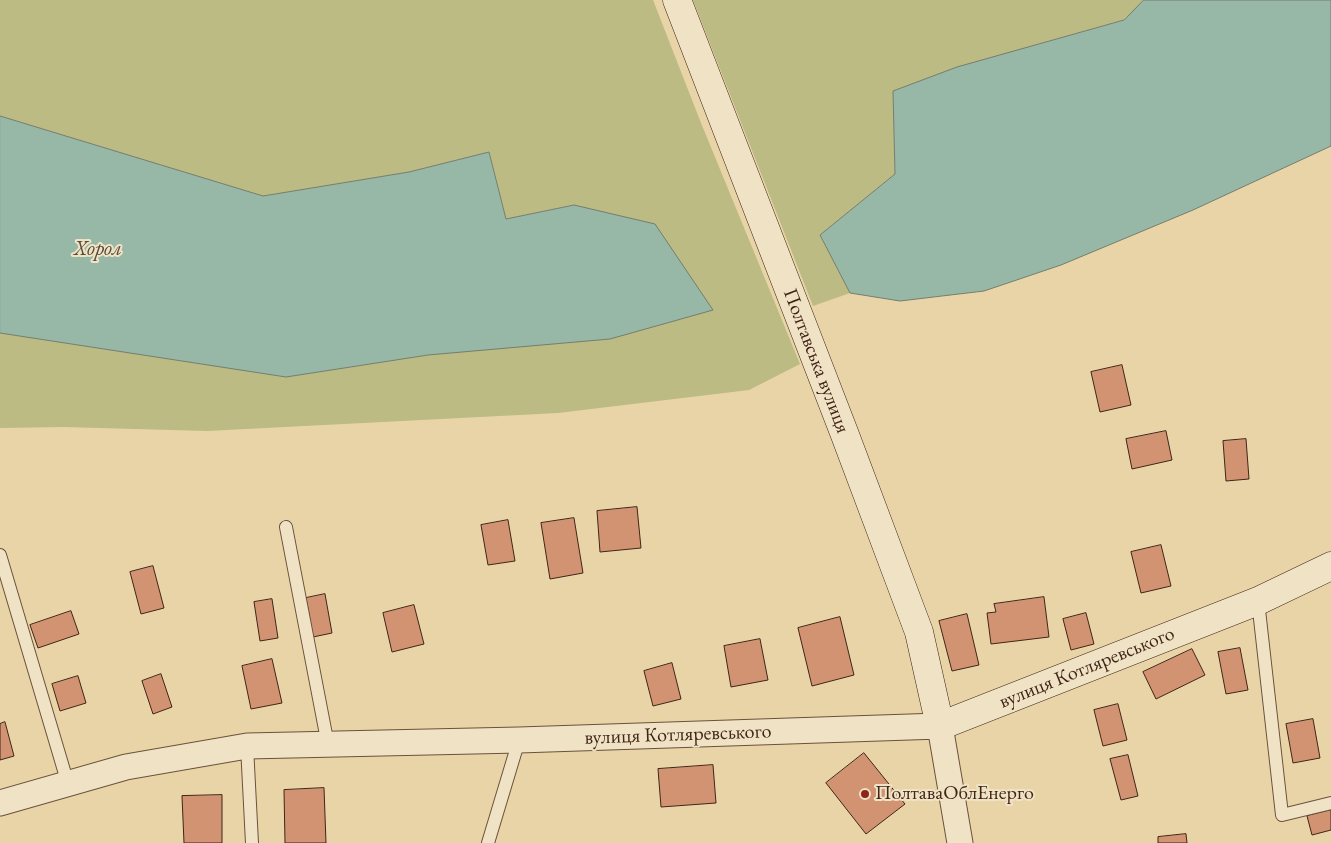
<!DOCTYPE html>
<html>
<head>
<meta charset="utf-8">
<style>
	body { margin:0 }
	canvas { display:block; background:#e8d4a6 }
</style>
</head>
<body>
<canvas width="1331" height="843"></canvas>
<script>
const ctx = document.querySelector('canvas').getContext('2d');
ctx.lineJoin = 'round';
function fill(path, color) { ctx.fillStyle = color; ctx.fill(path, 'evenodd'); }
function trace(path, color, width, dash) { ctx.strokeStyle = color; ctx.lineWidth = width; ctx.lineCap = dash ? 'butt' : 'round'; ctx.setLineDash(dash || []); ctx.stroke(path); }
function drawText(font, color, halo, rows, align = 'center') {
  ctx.font = font + ' "EB Garamond",serif'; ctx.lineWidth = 4; ctx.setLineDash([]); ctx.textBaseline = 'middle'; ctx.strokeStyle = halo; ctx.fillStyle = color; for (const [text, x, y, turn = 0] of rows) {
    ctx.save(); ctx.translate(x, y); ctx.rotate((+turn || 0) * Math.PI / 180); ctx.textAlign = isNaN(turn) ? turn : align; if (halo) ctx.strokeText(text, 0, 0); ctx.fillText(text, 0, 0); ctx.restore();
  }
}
fill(new Path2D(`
	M0,0H653L701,123L800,364L749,390L558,413L207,431L64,427L0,428V333L286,377L428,355L574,205L506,219L489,152L409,172L263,196L0,116Z
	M693,0H1144L1124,20L1049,41L893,91L895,174L820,235L850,293L813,306Z`), '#bbbb83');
const water = new Path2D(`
	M1144,0H1331V146L1193,210L1061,265L984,291L900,301L850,293L820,235L895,174L893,91L957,67L1124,20Z
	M0,116L263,196L409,172L489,152L506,219L574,205L655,224L713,310L610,339L428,355L286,377L0,333Z`);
fill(water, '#97b8a7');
trace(water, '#757d6e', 1);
const building = new Path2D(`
	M1122,365L1131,405L1100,412L1091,372Z
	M1166,431L1172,460L1132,469L1126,439Z
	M1246,439L1249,479L1226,481L1223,441Z
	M637,507L641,548L600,552L597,511Z
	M574,518L583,573L550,579L541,523Z
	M508,520L515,561L488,565L481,525Z
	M1161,545L1171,586L1141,593L1131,552Z
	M153,566L164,608L141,614L130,572Z
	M325,594L332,633L313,637L306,598Z
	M1044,597L1049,637L991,644L987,613L996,612L994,604Z
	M272,599L278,638L260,641L254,602Z
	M414,605L424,644L392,652L383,613Z
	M71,611L79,634L38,648L30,625Z
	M1086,613L1094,644L1071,650L1063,619Z
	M967,614L979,665L952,671L939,621Z
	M840,617L854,675L812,686L798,628Z
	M760,639L768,680L731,687L724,646Z
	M1240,648L1248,690L1226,694L1218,652Z
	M1192,649L1205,675L1156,699L1143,672Z
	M272,659L282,703L251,709L242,666Z
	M672,663L681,699L653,706L644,671Z
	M161,674L172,707L153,714L142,681Z
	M78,676L86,703L60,711L52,684Z
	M1118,704L1127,740L1103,746L1094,710Z
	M1313,719L1320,758L1293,763L1286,724Z
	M5,722L14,756L0,760V724Z
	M864,753L905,804L866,834L826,783Z
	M1128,755L1138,796L1121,800L1110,759Z
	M713,765L716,803L661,807L658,769Z
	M324,788L326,843H285L284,790Z
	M222,795V843H184L182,796Z
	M1331,810V830L1312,835L1307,816Z
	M1186,834L1187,843H1158V837Z`);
fill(building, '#d19372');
trace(building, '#412518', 1);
const lane = new Path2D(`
	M286,527L328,745
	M0,555L68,784
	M1258,601L1282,815L1331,803
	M247,746L252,843
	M488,843L519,740`);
const street = new Path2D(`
	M0,803L126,767L247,746L519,740L940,726L960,843`);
const secondary = new Path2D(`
	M677,0L845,435L919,632L940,726L1258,601L1331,566`);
trace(lane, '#6b513c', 14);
trace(street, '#6b513c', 27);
trace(secondary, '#412518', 29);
trace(lane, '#f0e3c5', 12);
trace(street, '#f0e3c5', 25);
trace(secondary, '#f0e3c5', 28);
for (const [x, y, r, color] of [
	[865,794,5,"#8f2418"]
]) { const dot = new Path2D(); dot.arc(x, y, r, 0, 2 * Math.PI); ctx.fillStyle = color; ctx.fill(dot); trace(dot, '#f0e3c5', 2); }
drawText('20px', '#412518', '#f0e3c5', [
	["Полтавська вулиця",816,361,69],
	["вулиця Котляревського",1087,668,-22],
	["вулиця Котляревського",678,735,-2]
]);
drawText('20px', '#412518', '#f0e3c5', [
	["ПолтаваОблЕнерго",875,794]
], 'left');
drawText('italic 21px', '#564a3c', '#f0e3c5', [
	["Хорол",98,249]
]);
</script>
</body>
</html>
